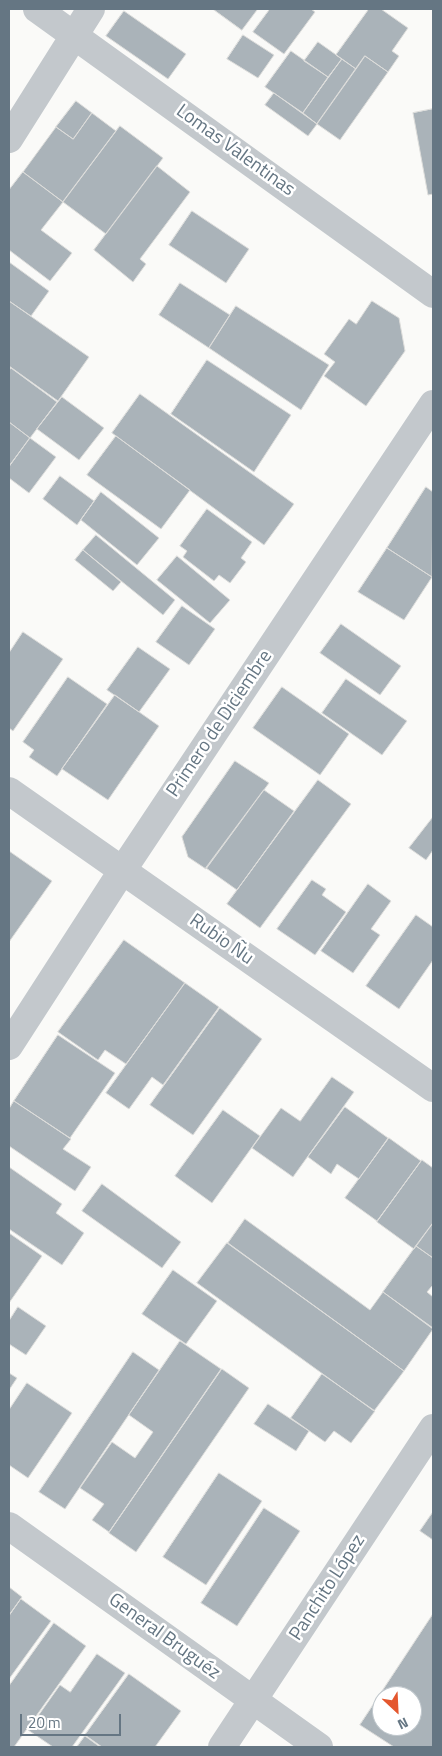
<!DOCTYPE html>
<html>
<head>
<meta charset="utf-8">
<style>
	body { margin:0 }
	#map { position:relative; width:442px; height:1756px; overflow:hidden; background:#fafaf8; font-family:"Titillium Web",sans-serif }
	canvas { display:block }
	.frame { position:absolute; inset:0; border:10px solid #657683; pointer-events:none }
	.north { position:absolute; left:372px; top:1686px; width:50px; height:50px; box-sizing:border-box; background:#fff; border:1px solid #c1c8cd; border-radius:50%; rotate:155deg; font-size:14px; font-weight:700; line-height:20px; text-align:center; color:#657683 }
	.north::after { content:''; display:block; margin:auto; width:18px; height:22px; background:#e4572e; clip-path:polygon(50% 0,100% 100%,50% 72%,0 100%) }
	.scale { position:absolute; left:20px; top:1714px; width:101px; height:22px; box-sizing:border-box; border:2px solid #657683; border-top:0; padding-left:6px; font-size:15px; line-height:18px; white-space:nowrap; color:#657683; -webkit-text-stroke:4px #fff; paint-order:stroke }
</style>
</head>
<body>
<div id="map">
<canvas width="442" height="1756"></canvas>
<div class="frame"></div>
<div class="north">N</div>
<div class="scale">20 m</div>
</div>
<script>
const ctx = document.querySelector('canvas').getContext('2d');
ctx.lineJoin = 'round';
function fill(path, color) { ctx.fillStyle = color; ctx.fill(path, 'evenodd'); }
function trace(path, color, width, dash) { ctx.strokeStyle = color; ctx.lineWidth = width; ctx.lineCap = dash ? 'butt' : 'round'; ctx.setLineDash(dash || []); ctx.stroke(path); }
function drawText(font, color, halo, rows, align = 'center') {
  ctx.font = font + ' "Titillium Web",sans-serif'; ctx.lineWidth = 5; ctx.setLineDash([]); ctx.textBaseline = 'middle'; ctx.strokeStyle = halo; ctx.fillStyle = color; for (const [text, x, y, turn = 0] of rows) {
    ctx.save(); ctx.translate(x, y); ctx.rotate((+turn || 0) * Math.PI / 180); ctx.textAlign = isNaN(turn) ? turn : align; if (halo) ctx.strokeText(text, 0, 0); ctx.fillText(text, 0, 0); ctx.restore();
  }
}
const building = new Path2D(`
	M213,9H255L257,10L242,30Z
	M270,9H311L315,12L284,54L253,32Z
	M369,9H381L408,28L392,51L399,56L388,72L365,56L356,69L336,55Z
	M124,11L186,54L168,79L106,36Z
	M243,35L274,55L258,78L227,59Z
	M318,42L342,59L328,77L304,61Z
	M291,51L328,77L303,113L265,87Z
	M365,56L388,72L340,140L317,124Z
	M342,59L356,69L317,124L303,113Z
	M274,93L317,124L308,136L265,105Z
	M76,101L92,113L73,139L56,127Z
	M433,109V194L428,195L413,113Z
	M92,113L116,131L63,202L23,172L56,127L73,139Z
	M120,126L163,158L106,234L63,202Z
	M157,166L190,192L140,259L146,264L133,282L94,250Z
	M23,172L63,202L41,230L72,253L50,281L9,250V190Z
	M192,211L249,249L226,283L169,245Z
	M9,262L49,291L31,316L9,301Z
	M180,283L230,315L209,348L159,315Z
	M9,301L89,357L58,401L9,366Z
	M372,301L399,318L405,351L366,406L324,376L335,362L324,354L349,319L356,324Z
	M236,306L329,365L301,410L209,348Z
	M207,360L291,415L254,472L171,414Z
	M11,368L57,402L30,438L9,422V371Z
	M140,394L294,504L264,545L112,433Z
	M62,397L104,428L79,460L37,429Z
	M9,422L30,438L9,466Z
	M116,436L190,490L161,529L87,475Z
	M30,438L56,457L29,493L9,478V467Z
	M60,476L94,501L77,525L43,499Z
	M426,487L433,492L432,577L387,548Z
	M101,492L159,538L137,565L81,520Z
	M207,509L252,542L241,558L246,562L230,583L219,575L214,581L183,557L187,551L180,546Z
	M96,535L175,600L163,615L83,550Z
	M387,548L432,577L404,620L358,592Z
	M83,550L121,582L113,591L75,560Z
	M177,556L230,600L210,623L157,580Z
	M182,606L215,629L189,665L156,642Z
	M341,624L401,666L380,695L320,653Z
	M23,632L63,659L13,731L9,728V653Z
	M138,647L170,669L139,712L107,690Z
	M68,677L107,704L57,776L29,757L34,750L23,742Z
	M346,679L407,721L382,755L322,713Z
	M282,687L349,734L320,775L253,728Z
	M115,695L159,726L108,800L62,769Z
	M235,761L269,783L206,869L188,857L182,837Z
	M318,780L351,804L260,928L227,904Z
	M264,790L294,811L237,890L206,868Z
	M433,817V850L426,860L409,848Z
	M9,851L52,881L9,942Z
	M312,880L326,889L322,895L346,912L315,955L277,929Z
	M368,884L391,901L371,929L380,935L353,973L321,951Z
	M416,915L433,927V960L399,1009L366,986Z
	M124,940L185,983L126,1064L105,1050L98,1060L58,1032Z
	M185,983L219,1007L163,1085L152,1077L129,1109L106,1093Z
	M220,1008L262,1039L193,1135L150,1105Z
	M58,1035L115,1073L70,1138L14,1101Z
	M332,1077L354,1092L293,1177L252,1148L281,1108L300,1121Z
	M14,1101L71,1139L63,1149L91,1167L75,1191L9,1146V1109Z
	M345,1107L388,1138L359,1179L337,1164L331,1174L308,1157Z
	M223,1110L260,1136L212,1203L175,1176Z
	M389,1138L421,1161L377,1221L345,1198Z
	M422,1160L433,1168V1223L414,1249L377,1222Z
	M9,1167L62,1204L56,1213L84,1233L62,1265L9,1229Z
	M102,1184L181,1242L162,1268L82,1211Z
	M245,1219L370,1310L383,1292L433,1329L404,1371L228,1243Z
	M433,1223V1258L416,1246Z
	M9,1233L42,1256L9,1303Z
	M227,1243L404,1371L374,1411L197,1283Z
	M416,1246L433,1258V1287L432,1286L427,1292L433,1297V1328L383,1292Z
	M173,1270L217,1301L186,1344L142,1314Z
	M18,1307L46,1326L26,1355L9,1344V1321Z
	M180,1341L221,1369L109,1532L92,1520L104,1504L80,1488L112,1442L135,1458L153,1432L129,1415Z
	M133,1352L159,1370L65,1509L39,1492Z
	M222,1369L249,1388L136,1552L109,1533Z
	M9,1373L17,1378L9,1390Z
	M322,1374L375,1411L351,1443L334,1431L325,1442L291,1418Z
	M27,1383L72,1413L28,1478L9,1465V1410Z
	M268,1404L309,1431L296,1451L254,1424Z
	M219,1473L262,1501L206,1585L163,1557Z
	M264,1508L300,1531L237,1626L201,1603Z
	M433,1512V1540L420,1531Z
	M9,1587L22,1597L9,1615Z
	M21,1599L51,1621L9,1679V1616Z
	M433,1614V1747H394L360,1725ZM382,1696H412V1726H382Z
	M54,1623L86,1646L14,1747H9V1686Z
	M97,1654L125,1673L72,1747H53L28,1730L60,1685L70,1692Z
	M129,1674L181,1711L155,1747H102L85,1735Z
	M85,1736L100,1747H77Z`);
fill(building, '#aab3b9');
trace(building, '#dcdcda', 1);
trace(new Path2D(`
	M37,9L433,294
	M9,139L91,9
	M9,791L433,1088
	M9,1046L122,871L433,404
	M9,1526L319,1747
	M222,1747L433,1428`), '#c3c8cc', 28);
drawText('19px', '#657683', '#fff', [
	["Lomas Valentinas",235,151,36],
	["Primero de Diciembre",220,724,-56],
	["Rubio Ñu",221,940,35],
	["Panchito López",328,1588,-57],
	["General Bruguéz",164,1637,36]
]);
</script>
</body>
</html>
